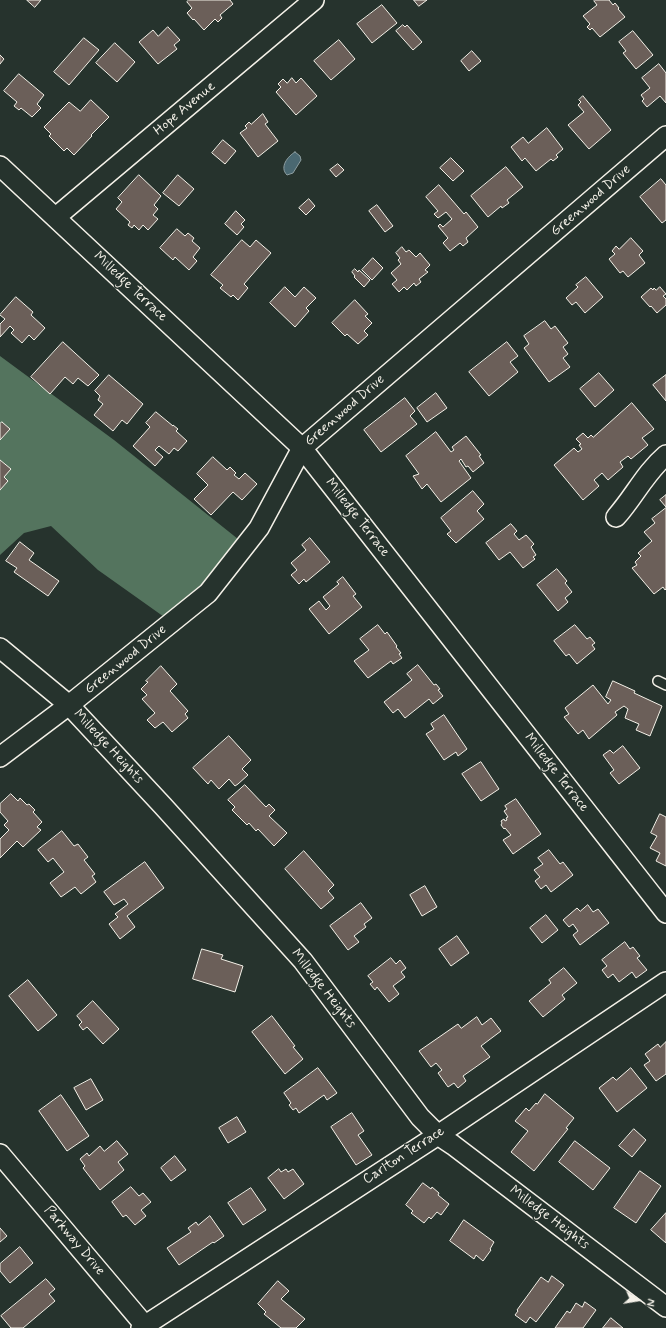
<!DOCTYPE html>
<html>
<head>
<meta charset="utf-8">
<style>
	body { margin:0 }
	#map { position:relative; width:666px; height:1328px; overflow:hidden; background:#26332d; font-family:Mynerve,sans-serif }
	canvas { display:block }
	.north { position:absolute; left:618px; top:1280px; width:40px; height:40px; -webkit-text-stroke:3px #26332d; paint-order:stroke; rotate:102deg; font-size:11px; font-weight:700; line-height:16px; text-align:center; color:#f4f1e8 }
	.north::after { content:''; display:block; margin:auto; width:14px; height:18px; background:#f4f1e8; clip-path:polygon(50% 0,100% 100%,50% 72%,0 100%) }
</style>
</head>
<body>
<div id="map">
<canvas width="666" height="1328"></canvas>
<div class="north">N</div>
</div>
<script>
const ctx = document.querySelector('canvas').getContext('2d');
ctx.lineJoin = 'round';
function fill(path, color) { ctx.fillStyle = color; ctx.fill(path, 'evenodd'); }
function trace(path, color, width, dash) { ctx.strokeStyle = color; ctx.lineWidth = width; ctx.lineCap = dash ? 'butt' : 'round'; ctx.setLineDash(dash || []); ctx.stroke(path); }
function drawText(font, color, halo, rows, align = 'center') {
  ctx.font = font + ' Mynerve,sans-serif'; ctx.lineWidth = 3; ctx.setLineDash([]); ctx.textBaseline = 'middle'; ctx.strokeStyle = halo; ctx.fillStyle = color; for (const [text, x, y, turn = 0] of rows) {
    ctx.save(); ctx.translate(x, y); ctx.rotate((+turn || 0) * Math.PI / 180); ctx.textAlign = isNaN(turn) ? turn : align; if (halo) ctx.strokeText(text, 0, 0); ctx.fillText(text, 0, 0); ctx.restore();
  }
}
fill(new Path2D(`
	M0,356L114,440L243,543L167,619L98,570L51,526L24,533L0,555Z`), '#54745e');
const water = new Path2D(`
	M295,152L300,156L301,160L293,173L287,175C279,167 288,156 295,152Z`);
fill(water, '#4a6871');
trace(water, '#8e9fa1', 1);
const building = new Path2D(`
	M27,0H41L35,7Z
	M189,0H230L233,4L220,15L222,18L218,22L215,19L204,30L194,19L193,20L187,13L192,8L187,2Z
	M414,0H427L419,6Z
	M595,0H609L613,5L615,3L619,8L618,9L625,17L600,37L592,28L590,30L587,27L590,24L583,16L597,5L594,1Z
	M382,5L397,23L372,43L357,24Z
	M403,25L405,27L407,25L422,42L413,50L396,31Z
	M168,27L180,40L174,45L177,49L158,64L139,42L153,30L158,36Z
	M633,31L653,55L636,69L623,53L626,51L619,42Z
	M84,38L99,50L69,85L54,72Z
	M339,40L355,59L331,80L314,61Z
	M115,43L135,62L117,82L96,63Z
	M472,51L481,61L469,71L461,61Z
	M0,55L4,59L0,64Z
	M659,64L666,73V103L660,96L647,107L642,101L644,99L641,95L650,88L642,78Z
	M19,74L44,95L37,104L41,108L32,117L21,108L19,110L14,106L17,102L4,91Z
	M292,78L296,83L301,78L317,96L296,115L276,92L281,87L278,84L283,79L287,83Z
	M583,96L611,130L589,149L568,125L584,112L578,105L581,102L579,100Z
	M91,100L109,117L91,135L92,136L74,155L67,148L64,151L49,136L51,134L44,127L69,102L80,111Z
	M263,114L268,122L265,124L278,141L258,157L240,133L247,128L245,126L249,122L251,124Z
	M547,128L563,149L556,155L558,157L553,161L551,159L536,171L525,158L522,161L511,147L523,137L528,143Z
	M223,140L236,151L225,164L212,153Z
	M451,158L464,171L453,181L440,168Z
	M338,164L344,170L336,177L330,170Z
	M506,167L523,187L507,200L509,203L502,208L501,206L488,217L471,196Z
	M139,175L161,196L154,205L158,209L153,215L158,219L148,230L143,225L139,230L134,225L132,228L128,225L130,222L116,209L122,202L118,198Z
	M178,175L194,189L179,206L163,193Z
	M661,179L666,185V220L662,223L640,197Z
	M439,185L464,214L466,212L478,227L466,238L468,242L463,246L460,243L450,251L443,243L448,238L438,226L440,224L443,227L452,219L446,212L438,218L434,214L438,211L426,197Z
	M309,199L315,206L306,215L299,208Z
	M377,205L393,226L385,232L369,211Z
	M236,211L245,220L241,224L244,227L237,235L225,224Z
	M177,229L185,236L188,233L194,238L192,241L200,248L193,257L197,261L189,270L175,257L173,260L160,248Z
	M631,238L643,251L639,255L645,263L628,277L623,271L620,273L609,259L615,254L612,251L616,246L619,249Z
	M242,240L250,247L256,240L271,253L244,284L248,288L238,300L233,295L231,297L220,288L223,285L211,275Z
	M402,247L406,252L409,250L416,257L420,253L430,265L425,270L428,272L419,279L421,282L416,286L414,283L407,290L404,287L399,292L392,284L397,280L391,273L401,264L398,260L400,258L396,253Z
	M373,258L383,268L372,280L362,270Z
	M355,269L358,272L359,270L370,280L364,287L354,277L355,276L352,272Z
	M586,277L603,297L585,313L576,302L572,305L566,298L578,287L576,285Z
	M285,287L295,297L304,287L316,298L306,308L309,311L295,327L270,303Z
	M660,287L666,294L663,296L666,299V305L657,313L651,306L650,307L641,297L651,288L653,290L654,288L656,290Z
	M16,297L33,312L31,315L45,328L34,340L29,335L22,343L11,333L14,330L10,326L0,337V324L5,319L0,315Z
	M355,300L368,314L365,316L372,323L364,331L368,335L358,344L347,334L345,336L332,323Z
	M545,321L551,329L555,326L568,343L563,347L568,354L563,358L570,367L549,382L524,348L529,344L524,336Z
	M63,342L99,375L88,386L78,378L73,384L65,377L50,394L31,377Z
	M507,342L518,356L510,362L518,372L489,396L469,372Z
	M599,373L614,390L595,407L580,389Z
	M109,375L143,404L127,424L122,420L113,431L94,415L103,404L98,400L100,396L95,391Z
	M666,375V401L653,385Z
	M436,393L447,408L427,422L417,408Z
	M405,398L415,411L410,416L417,424L381,452L364,430Z
	M632,403L654,429L642,438L648,445L631,459L628,456L620,462L623,467L608,480L602,473L594,480L599,486L583,500L554,465L574,448L578,452L582,449L579,445L581,444L576,439L583,433L588,438L591,435L593,437Z
	M156,412L173,426V425L178,429L176,431L187,441L178,451L174,448L169,454L159,446L155,450L163,457L155,466L133,446L150,427L146,423Z
	M2,422L10,429L0,440V424Z
	M436,432L451,452L454,450L452,447L466,436L481,455L479,456L484,463L473,472L468,466L466,467L461,459L459,461L471,478L441,502L427,484L422,489L413,476L419,474L406,456Z
	M213,457L227,470L230,467L236,473L234,475L239,479L245,473L257,484L242,500L233,492L211,515L194,499L208,485L197,474Z
	M0,460L11,469L4,477L8,481L0,490Z
	M473,491L484,504L477,511L484,519L456,543L447,534L451,531L441,518Z
	M666,495V507L660,500Z
	M666,508V589L665,590L663,587L654,594L632,568L637,565L635,562L641,556L638,553L652,541L644,532L655,523L652,519Z
	M511,524L517,531L514,534L519,540L526,535L534,544L531,547L536,555L533,557L535,559L523,568L510,552L499,560L486,543Z
	M310,538L330,562L306,582L304,579L299,584L291,575L297,570L291,563L306,550L302,545Z
	M20,542L34,553L29,560L59,581L48,596L14,572L17,568L6,561Z
	M557,569L567,581L565,583L572,592L565,598L568,602L558,611L537,585Z
	M343,577L356,594L353,596L362,607L329,634L309,609L319,601L326,610L330,606L323,597L339,584L337,582Z
	M378,625L385,634L387,632L397,646L396,647L401,653L399,654L402,658L393,664L391,661L368,678L354,661L369,650L360,639Z
	M575,625L587,639L590,637L595,643L592,645L595,649L577,664L569,654L566,656L554,641Z
	M418,665L434,685L436,684L440,689L438,690L443,696L433,704L429,699L405,718L398,709L393,713L384,702L412,680L407,674Z
	M161,666L177,684L170,691L188,711L185,714L188,718L172,732L163,722L155,728L147,720L155,713L142,699L147,695L141,689L148,682L146,681Z
	M613,681L635,691L634,693L662,706L650,736L636,730L639,724L625,718L628,709L624,706L615,712L617,715L589,739L583,730L578,734L564,717L569,714L565,708L593,685L608,704L611,700L606,697Z
	M444,715L467,749L458,756L456,752L444,760L426,734L434,729L431,724Z
	M229,736L251,760L242,769L248,775L238,784L235,786L229,779L219,789L211,780L208,784L193,768Z
	M623,746L640,768L619,784L610,773L614,770L603,755L610,750L613,753Z
	M481,762L499,789L481,801L462,774Z
	M245,785L266,807L269,804L275,810L269,816L287,833L274,846L258,829L256,831L249,823L247,825L232,810L235,807L228,800Z
	M11,794L18,801L20,798L27,805L29,804L35,810L33,812L42,822L37,827L41,830L23,847L17,841L0,858V839L9,830L4,825L8,821L0,812V804Z
	M516,799L541,834L513,854L503,840L511,835L505,828L504,829L501,825L502,823L501,821L504,819L505,821L507,820L506,818L508,817L504,811L507,809L505,806Z
	M660,814L666,817V866L656,861L660,853L650,848L657,836L651,833Z
	M62,831L74,846L78,844L88,857L84,860L95,874L92,876L96,882L81,894L75,887L61,897L50,883L64,872L53,858L48,862L38,850Z
	M549,850L560,864L563,862L573,875L551,892L546,885L541,889L535,881L540,877L534,870L543,864L538,858Z
	M304,851L334,885L328,891L334,898L321,909L285,869Z
	M145,862L164,888L127,916L135,927L120,939L109,924L118,917L115,914L128,904L124,899L114,905L104,892Z
	M425,886L437,907L422,916L410,895Z
	M361,903L372,918L364,924L366,927L354,936L359,942L348,950L330,926Z
	M588,905L593,912L598,909L609,923L580,945L573,935L578,931L573,924L569,927L563,920L577,908L580,911Z
	M546,915L558,930L542,943L530,928Z
	M457,936L469,953L451,966L439,949Z
	M625,942L630,949L633,947L640,956L637,958L647,970L636,978L632,972L619,982L613,974L608,978L602,970L607,966L602,960Z
	M202,949L223,955L221,959L243,966L235,992L193,979Z
	M391,958L396,964L400,960L406,968L401,972L405,977L393,986L399,994L389,1002L377,987L375,990L370,984L373,982L368,976Z
	M564,968L577,983L562,995L565,999L543,1017L529,1001L551,983L549,980Z
	M28,980L57,1015L38,1031L9,996Z
	M93,1001L119,1029L103,1044L87,1027L83,1030L79,1025L82,1022L77,1016Z
	M272,1016L295,1046L293,1047L303,1059L285,1074L252,1032Z
	M477,1017L482,1025L491,1018L501,1031L481,1046L490,1057L463,1076L466,1081L458,1088L454,1083L448,1087L438,1073L442,1070L436,1063L431,1067L419,1051L458,1024L461,1028Z
	M666,1042V1074L656,1081L644,1065L650,1061L645,1054L658,1044L660,1047Z
	M318,1068L337,1093L327,1100L324,1095L299,1113L296,1108L293,1110L289,1105L291,1103L284,1093Z
	M631,1068L647,1088L617,1112L599,1088L613,1077L616,1080Z
	M91,1079L103,1100L86,1110L74,1088Z
	M545,1094L574,1118L566,1128L568,1129L534,1171L511,1152L528,1131L515,1121L526,1108L529,1111L536,1103L537,1104Z
	M61,1095L89,1136L67,1151L39,1111Z
	M352,1113L364,1131L358,1135L372,1155L356,1165L331,1127Z
	M237,1117L246,1132L228,1143L219,1128Z
	M634,1129L646,1140L632,1157L619,1146Z
	M117,1141L128,1154L118,1162L124,1170L100,1190L83,1168L85,1166L80,1159L87,1153L89,1156L100,1146L104,1151Z
	M575,1141L610,1168L593,1190L559,1162Z
	M175,1156L186,1170L171,1181L161,1168Z
	M279,1169L281,1172L286,1169L288,1172L293,1169L304,1184L284,1199L268,1178Z
	M640,1171L661,1186L636,1223L614,1208Z
	M423,1183L431,1189L432,1187L439,1193L438,1195L449,1204L441,1215L437,1212L431,1219L429,1217L424,1223L411,1213L413,1211L406,1205Z
	M131,1187L139,1196L143,1193L151,1202L141,1210L146,1216L135,1225L126,1215L123,1217L112,1202Z
	M251,1188L266,1210L243,1225L228,1203Z
	M666,1213V1243L651,1230Z
	M210,1216L224,1236L214,1243L213,1242L179,1265L167,1248L191,1232L188,1228L196,1222L198,1225Z
	M464,1220L494,1242L490,1249L491,1250L483,1261L476,1255L474,1259L450,1241Z
	M0,1228L7,1236L0,1242Z
	M20,1247L33,1263L10,1283L0,1271V1264Z
	M552,1276L564,1285L536,1322L530,1317L526,1323L515,1315L518,1311L517,1310L541,1277L548,1282Z
	M46,1279L55,1289L49,1294L55,1301L23,1328H11L1,1316Z
	M278,1281L289,1291L281,1299L305,1319L296,1328H281L264,1314L266,1312L258,1304Z
	M585,1302L596,1310L583,1328H555L567,1311L570,1313L576,1303L582,1307Z
	M611,1318L623,1328H603Z`);
fill(building, '#6b5f59');
trace(building, '#f4f1e8', 1);
const service = new Path2D(`
	M658,681L666,685`);
const minor = new Path2D(`
	M0,166L302,448L666,913
	M56,217L314,0
	M616,517C634,497 645,473 666,455
	M0,648L69,705L163,806L303,961L420,1117L438,1135L453,1145L666,1307
	M0,757L69,705L208,593L259,528L302,448L666,136
	M0,1154L147,1328
	M141,1328L438,1135L666,982`);
trace(service, '#f4f1e8', 12);
trace(minor, '#f4f1e8', 22);
trace(service, '#26332d', 9);
trace(minor, '#26332d', 19);
drawText('14px', '#f4f1e8', '#26332d', [
	["Hope Avenue",185,109,-40],
	["Greenwood Drive",591,201,-41],
	["Milledge Terrace",130,287,43],
	["Greenwood Drive",345,411,-41],
	["Milledge Terrace",357,518,52],
	["Greenwood Drive",126,660,-39],
	["Milledge Heights",108,747,47],
	["Milledge Terrace",556,773,52],
	["Milledge Heights",323,989,52],
	["Carlton Terrace",404,1156,-33],
	["Milledge Heights",549,1218,37],
	["Parkway Drive",74,1241,50]
]);
</script>
</body>
</html>
